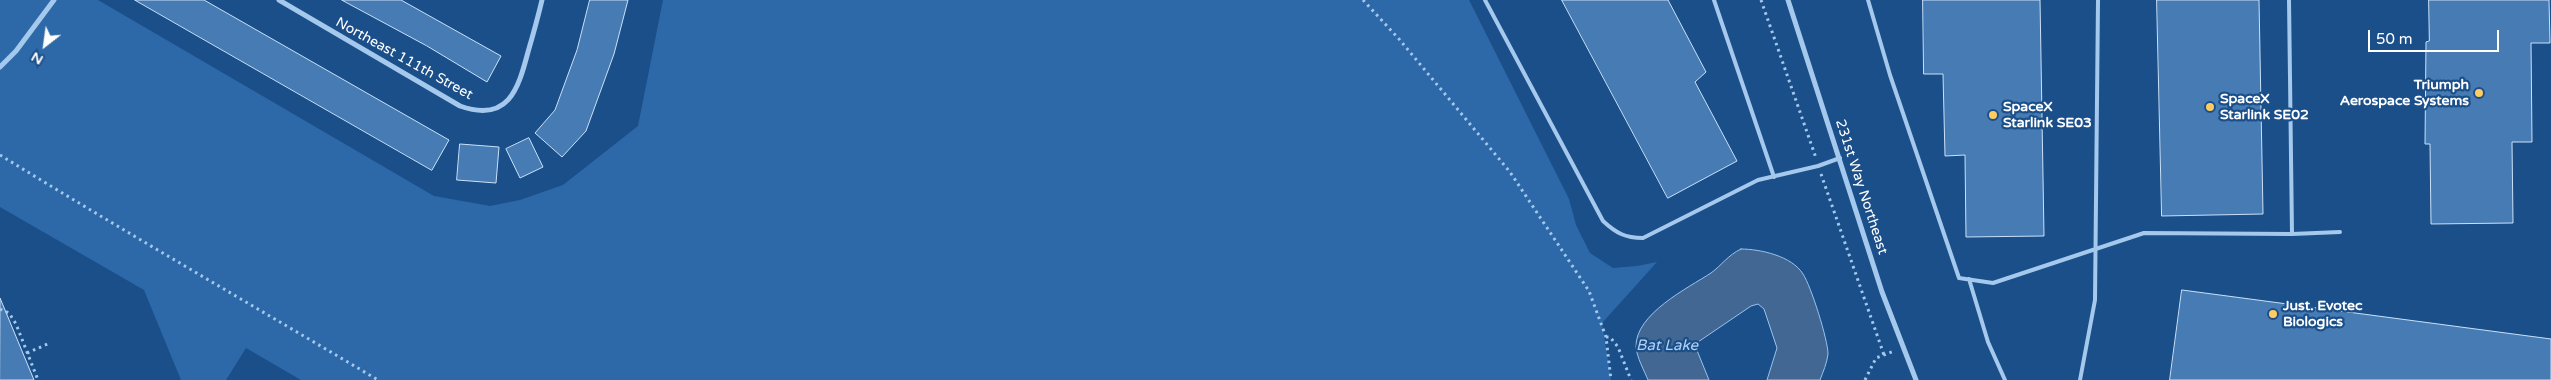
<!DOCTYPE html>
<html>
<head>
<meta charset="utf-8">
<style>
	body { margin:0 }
	#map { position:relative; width:2551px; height:380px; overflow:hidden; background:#1b4f8a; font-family:"Varela Round",sans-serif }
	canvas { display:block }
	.north { position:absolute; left:20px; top:20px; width:50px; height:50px; -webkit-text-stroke:4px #1b4f8a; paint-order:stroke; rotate:210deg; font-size:14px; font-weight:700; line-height:20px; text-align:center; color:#fff }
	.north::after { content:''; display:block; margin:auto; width:18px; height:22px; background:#fff; clip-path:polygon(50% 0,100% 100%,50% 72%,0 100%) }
	.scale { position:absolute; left:2368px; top:30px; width:131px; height:22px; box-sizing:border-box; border:2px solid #fff; border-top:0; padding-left:6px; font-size:15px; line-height:18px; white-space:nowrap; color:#fff; -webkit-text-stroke:4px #1b4f8a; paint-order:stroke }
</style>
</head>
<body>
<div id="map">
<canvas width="2551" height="380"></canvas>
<div class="north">N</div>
<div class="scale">50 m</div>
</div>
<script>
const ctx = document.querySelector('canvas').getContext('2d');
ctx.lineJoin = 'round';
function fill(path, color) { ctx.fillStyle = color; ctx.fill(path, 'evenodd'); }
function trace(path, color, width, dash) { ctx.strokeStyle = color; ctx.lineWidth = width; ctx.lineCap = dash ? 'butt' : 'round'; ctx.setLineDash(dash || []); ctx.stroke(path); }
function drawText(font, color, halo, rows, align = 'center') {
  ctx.font = font + ' "Varela Round",sans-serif'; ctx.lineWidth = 4.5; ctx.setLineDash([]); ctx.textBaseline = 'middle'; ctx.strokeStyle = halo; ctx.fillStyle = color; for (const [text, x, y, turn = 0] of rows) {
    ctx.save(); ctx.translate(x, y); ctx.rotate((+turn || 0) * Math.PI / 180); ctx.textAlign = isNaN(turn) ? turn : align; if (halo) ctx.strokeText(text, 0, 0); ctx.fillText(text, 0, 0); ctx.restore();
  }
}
fill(new Path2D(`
	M0,0H98L434,196L490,206L520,200L563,185L638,126L663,0H1469L1569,199L1576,225L1590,253L1613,268L1637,266L1657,262L1602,323L1611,380H301L246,348L226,380H181L144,290L0,207Z`), '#2d69a8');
const water = new Path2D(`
	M1741,249C1760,249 1792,256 1803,274C1811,286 1828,340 1828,354C1827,363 1823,372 1820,380H1767L1777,348L1764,309L1758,304L1751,306L1698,342L1696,348L1709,380H1648C1644,370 1637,358 1636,347C1635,314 1688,288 1711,273C1722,265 1728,255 1741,249Z`);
fill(water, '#426792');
trace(water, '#98c3ef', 1);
const building = new Path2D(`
	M135,0H204L449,140L432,170Z
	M342,0H401L501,56L487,82L427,46Z
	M590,0H628L614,54L586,131L562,157L535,133L555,110L577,50Z
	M1562,0H1668L1706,72L1695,82L1737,161L1668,198Z
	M1923,0H2040L2044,236L1966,237L1965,155L1945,156L1943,74H1924Z
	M2157,0H2259L2263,214L2162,216Z
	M2429,0H2549L2550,43H2531L2532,142H2512L2513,223L2431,224L2430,144H2425L2426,42L2429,41Z
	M529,138L543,167L520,178L506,149Z
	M460,144L499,147L496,183L457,180Z
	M2182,290L2551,339V380H2170Z
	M0,299V298L34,380H0Z`);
fill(building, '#477bb4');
trace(building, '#cae1f9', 1);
trace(new Path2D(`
	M1363,0L1399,39L1510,172L1589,291L1606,337L1611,380
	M1761,0L1816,158
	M0,155C125,232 252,305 378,380
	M1821,174L1884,355
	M0,309L9,313L16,324L38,380
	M1606,337H1610L1618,347L1631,380
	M27,353L50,343
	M1865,380L1876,358L1894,351`), '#a5c8ed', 3, [2.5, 4]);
trace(new Path2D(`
	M1485,0L1603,221C1616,233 1625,238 1643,238L1758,180L1818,166L1840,158
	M1714,0L1774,177
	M1868,0L1890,75L1959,278L1993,283L2144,233L2292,234L2289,0
	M2292,234L2340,232
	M1969,279L1988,342L2005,380
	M2080,380L2095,300L2098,0`), '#a5c8ed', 4);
trace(new Path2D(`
	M279,0L460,106C508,123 518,90 528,52C533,35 538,17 542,0
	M1788,0L1882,292L1916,380
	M0,67L16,51L54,0`), '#a5c8ed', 5);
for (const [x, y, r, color] of [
	[2479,93,5,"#fecc61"],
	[2210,107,5,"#fecc61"],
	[1993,115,5,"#fecc61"],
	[2273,314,5,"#fecc61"]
]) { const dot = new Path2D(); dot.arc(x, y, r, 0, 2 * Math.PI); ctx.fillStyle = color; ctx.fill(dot); trace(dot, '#1b4f8a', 2); }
drawText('14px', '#fff', '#1b4f8a', [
	["Northeast 111th Street",404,59,29],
	["231st Way Northeast",1861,187,72]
]);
drawText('bold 14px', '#fff', '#1b4f8a', [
	["Triumph",2469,85,"right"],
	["Aerospace Systems",2469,101,"right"],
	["SpaceX",2220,99],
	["Starlink SE02",2220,115],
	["SpaceX",2003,107],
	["Starlink SE03",2003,123],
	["Just. Evotec",2283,306],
	["Biologics",2283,322]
], 'left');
drawText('italic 15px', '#b1d2f4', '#1b4f8a', [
	["Bat Lake",1667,346]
]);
</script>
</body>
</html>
